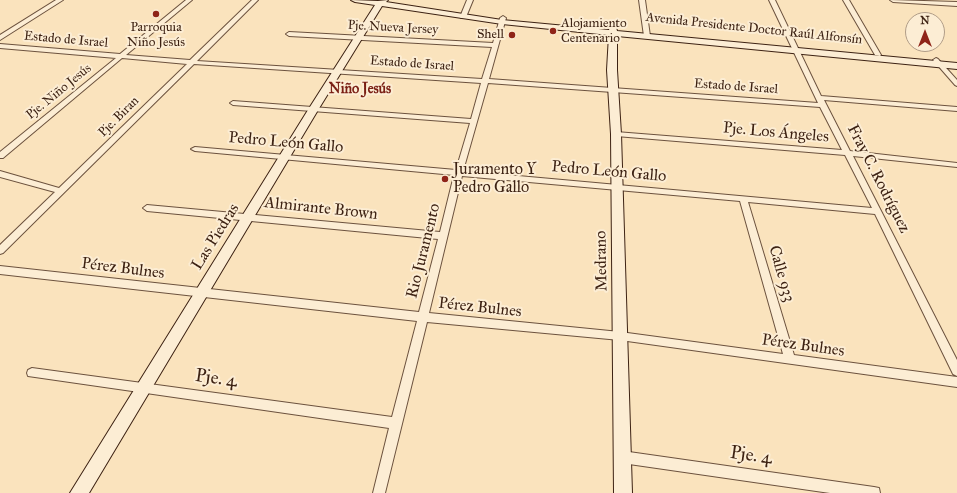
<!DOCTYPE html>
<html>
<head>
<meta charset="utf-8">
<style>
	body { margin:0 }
	#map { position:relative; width:957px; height:493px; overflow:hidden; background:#fae3bd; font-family:"IM FELL Great Primer",serif }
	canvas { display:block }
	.north { position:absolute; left:905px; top:12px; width:40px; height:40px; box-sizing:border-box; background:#fcedd4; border:1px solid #b09c87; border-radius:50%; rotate:0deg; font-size:11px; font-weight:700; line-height:16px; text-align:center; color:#3d2213 }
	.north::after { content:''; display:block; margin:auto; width:14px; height:18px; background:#8f2418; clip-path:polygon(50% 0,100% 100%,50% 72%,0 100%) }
</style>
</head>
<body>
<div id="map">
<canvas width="957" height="493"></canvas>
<div class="north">N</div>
</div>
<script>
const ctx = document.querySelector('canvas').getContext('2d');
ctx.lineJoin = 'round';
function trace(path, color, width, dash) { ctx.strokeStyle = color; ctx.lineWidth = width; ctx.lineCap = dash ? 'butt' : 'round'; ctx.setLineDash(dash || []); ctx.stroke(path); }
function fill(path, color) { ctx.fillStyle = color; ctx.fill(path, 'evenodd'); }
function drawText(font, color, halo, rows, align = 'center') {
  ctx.font = font + ' "IM FELL Great Primer",serif'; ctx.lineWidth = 4; ctx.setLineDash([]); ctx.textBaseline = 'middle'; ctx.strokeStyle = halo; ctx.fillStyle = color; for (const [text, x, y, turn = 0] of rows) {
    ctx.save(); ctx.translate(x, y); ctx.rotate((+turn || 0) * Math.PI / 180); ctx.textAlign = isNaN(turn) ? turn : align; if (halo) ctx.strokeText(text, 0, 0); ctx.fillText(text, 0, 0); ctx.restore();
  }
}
const street = new Path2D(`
	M56,0H63L0,40V35Z
	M186,0H192L126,55L190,60L252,0H258L197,61L482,79L492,47L289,36L286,34L289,32L493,43L500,18L503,16L506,18L489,79L818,103L769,0H775L821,96L957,107V111L824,100L850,151L957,163V167L853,156L957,360V376L953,374L875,214L748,202L794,355L957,377V387L620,340L427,322L385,493H373L389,428L28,376L27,373L28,370L32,368L392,417L417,321L0,274V266L419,312L438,239L147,211L143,208L147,205L440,232L454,175L195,151L191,149L195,147L456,170L470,123L233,105L230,103L233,101L471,119L481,83L194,64L3,253L0,254V245L55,192L0,177V171L59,188L187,64L122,58L3,158H0V152L116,58L0,48V44L120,54ZM488,83L820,107L842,150L616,132L612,134L616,136L845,155L872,208L463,171ZM462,176L740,201L783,354L620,332L429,313Z
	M467,0H473L466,17L461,18L460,17Z
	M639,0H645L650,36L647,38L644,36Z
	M843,0H849L881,55L880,56L875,55Z
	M890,0L957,2V6L893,2Z
	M936,58L938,59L957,80V86L955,85L934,61L933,60Z
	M622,451L874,487L879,488L880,493H830L622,463L618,461L616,457L618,453Z`);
const secondary = new Path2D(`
	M351,0L378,1L388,0L386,2L502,20L609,30L610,27H616L617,31L957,63V69L617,36V70L621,134L632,493H614L611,134L607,70L609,35L502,24L382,6L318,110L89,493H70L308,110L375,5L355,2Z`);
trace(street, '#6c523e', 2);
trace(secondary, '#3d2213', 2);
fill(street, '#fcedd4');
fill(secondary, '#fcedd4');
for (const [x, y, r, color] of [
	[156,14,4,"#8f2418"],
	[553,31,4,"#8f2418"],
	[512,35,4,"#8f2418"],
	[445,179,4,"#8f2418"]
]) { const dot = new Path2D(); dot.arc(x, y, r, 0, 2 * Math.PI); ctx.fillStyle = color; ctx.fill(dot); trace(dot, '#fcedd4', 1.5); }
drawText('13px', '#3d2213', '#fcedd4', [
	["Alojamiento",561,24],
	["Centenario",561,39],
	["Parroquia",156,28,"center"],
	["Niño Jesús",156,43,"center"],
	["Shell",504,35,"right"]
], 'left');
drawText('13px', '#3d2213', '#fcedd4', [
	["Pje. Nueva Jersey",393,28,3],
	["Avenida Presidente Doctor Raúl Alfonsín",754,29,6],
	["Estado de Israel",66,40,5],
	["Estado de Israel",412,64,4],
	["Estado de Israel",736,87,4],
	["Pje. Niño Jesús",59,92,-39],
	["Pje. Biran",119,117,-45]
]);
drawText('bold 14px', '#7a1f14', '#fcedd4', [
	["Niño Jesús",360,90]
]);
drawText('16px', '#3d2213', '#fcedd4', [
	["Pje. Los Ángeles",776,133,5],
	["Pedro León Gallo",286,143,5],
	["Pedro León Gallo",609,172,5],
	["Fray C. Rodríguez",878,179,63],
	["Almirante Brown",321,209,6],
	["Las Piedras",216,237,-58],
	["Rio Juramento",424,251,-76],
	["Medrano",602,261,-91],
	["Pérez Bulnes",123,269,7],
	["Calle 933",781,274,74],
	["Pérez Bulnes",480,308,6],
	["Pérez Bulnes",803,346,8]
]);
drawText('16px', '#3d2213', '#fcedd4', [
	["Juramento Y",453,170],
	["Pedro Gallo",453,188]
], 'left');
drawText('19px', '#3d2213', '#fcedd4', [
	["Pje. 4",216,379,8],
	["Pje. 4",751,456,8]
]);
</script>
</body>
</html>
